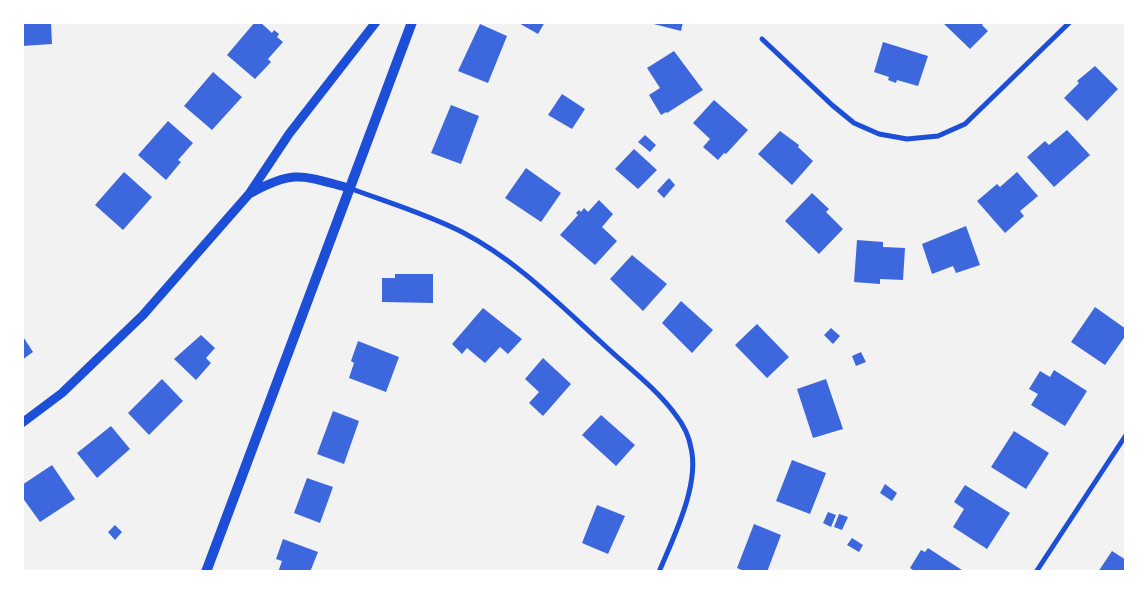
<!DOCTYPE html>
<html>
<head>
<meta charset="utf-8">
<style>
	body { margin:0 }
	#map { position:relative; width:1148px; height:594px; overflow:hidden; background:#f2f2f2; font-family:"DM Sans",sans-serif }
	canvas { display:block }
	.frame { position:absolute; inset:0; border:24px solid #fff; pointer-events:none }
</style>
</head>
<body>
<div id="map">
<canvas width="1148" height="594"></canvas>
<div class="frame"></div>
</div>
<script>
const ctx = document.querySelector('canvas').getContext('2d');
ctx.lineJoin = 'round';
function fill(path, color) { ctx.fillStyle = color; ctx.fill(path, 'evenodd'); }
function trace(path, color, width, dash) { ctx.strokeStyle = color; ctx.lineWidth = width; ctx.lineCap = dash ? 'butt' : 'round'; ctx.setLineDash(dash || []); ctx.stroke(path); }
fill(new Path2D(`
	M22,22H51L52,44L22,46Z
	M255,22H260L272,33L274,30L279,34L277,37L283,42L268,59L271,62L255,79L227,55Z
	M517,22H545L538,34Z
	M646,22H683L681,31Z
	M942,22H985L982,25L988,31L970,49Z
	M480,24L507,36L488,83L458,71Z
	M883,42L928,56L918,86L897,80L896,83L888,80L889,77L874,72Z
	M674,51L703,90L667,113L666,112L661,115L649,95L660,88L647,68Z
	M1095,66L1118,89L1087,121L1064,98L1079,83L1077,81Z
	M213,72L242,97L212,130L184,106Z
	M562,94L585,109L572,129L548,115Z
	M714,100L748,130L726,154L724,153L718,160L703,147L710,139L693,123Z
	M451,105L479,116L461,164L431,153Z
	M168,121L193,143L178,160L181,162L166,180L138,155Z
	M1067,130L1090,155L1054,187L1027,157L1045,141L1049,145Z
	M780,131L799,145L798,147L813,161L792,185L758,154Z
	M645,135L656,145L650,152L638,142Z
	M634,149L657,170L638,189L615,169Z
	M526,168L561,193L541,222L505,198Z
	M124,172L152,197L123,230L95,205Z
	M1017,172L1038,196L1020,211L1024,216L1005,233L977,201L997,184L1000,187Z
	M669,178L675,185L664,198L657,191Z
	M812,193L829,209L826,212L843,229L819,254L785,221Z
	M599,200L613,214L602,227L617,241L595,265L560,235L578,215L576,213L579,210L581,212L584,208L588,212Z
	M966,226L980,265L956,273L953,266L932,274L922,244Z
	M857,240L883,242V247L905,248L903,280L880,279V284L854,282Z
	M632,255L667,284L643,311L610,279Z
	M395,274H433V303L382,302V278H395Z
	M681,301L713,330L692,353L662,323Z
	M1095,307L1126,329V335L1105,365L1071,342Z
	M483,308L522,339L508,354L500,347L485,363L467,348L462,354L452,344Z
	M757,324L789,357L767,378L735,345Z
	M831,328L840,336L833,344L824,335Z
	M22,335L33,352L22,360Z
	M201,335L215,348L206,358L211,363L196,380L174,359Z
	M358,341L399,357L386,392L349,378L354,363L351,361Z
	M861,352L866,362L856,366L852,356Z
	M543,358L571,384L543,416L529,403L539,392L525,379Z
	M1054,370L1087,391L1065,426L1031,405L1038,394L1029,389L1040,371L1050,377Z
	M162,379L183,401L149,435L128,413Z
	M826,379L843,429L813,438L797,389Z
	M333,411L359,421L344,464L317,454Z
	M601,415L635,445L616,466L582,435Z
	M111,426L130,449L97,478L77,453Z
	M1014,431L1049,453L1026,489L991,467Z
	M792,460L826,473L810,514L776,501Z
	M52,465L75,499L40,522L22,497V485Z
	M307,478L333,487L320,523L294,513Z
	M885,484L897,493L892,501L880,493Z
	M965,485L1010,513L987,549L953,527L964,509L954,502Z
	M597,505L625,516L608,554L582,543Z
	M828,512L836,515L831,527L823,523Z
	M839,514L848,517L842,530L834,527Z
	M754,524L781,535L767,572H746L737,568Z
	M115,525L122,532L115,540L108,532Z
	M852,538L863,545L859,552L847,545Z
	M283,539L318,552L310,572H278L282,561L276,559Z
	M928,548L965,572H916L910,568L921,550L925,552Z
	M1112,551L1126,560V572H1098Z`), '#3d67dc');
trace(new Path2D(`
	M762,39L832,105L854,123L879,134L907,139L938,136L965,124L1070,22
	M349,188C387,202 427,214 462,232C516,260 558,303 602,343C626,366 655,387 675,414C683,424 689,436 691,448C700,485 673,538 659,572
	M1036,572L1126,435`), '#1d4ed8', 5);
trace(new Path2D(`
	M251,193C295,169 303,176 349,188
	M22,423L62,393L143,315L249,194L289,134L376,22`), '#1d4ed8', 9);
trace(new Path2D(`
	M206,572L412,22`), '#1d4ed8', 10);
</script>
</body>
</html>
